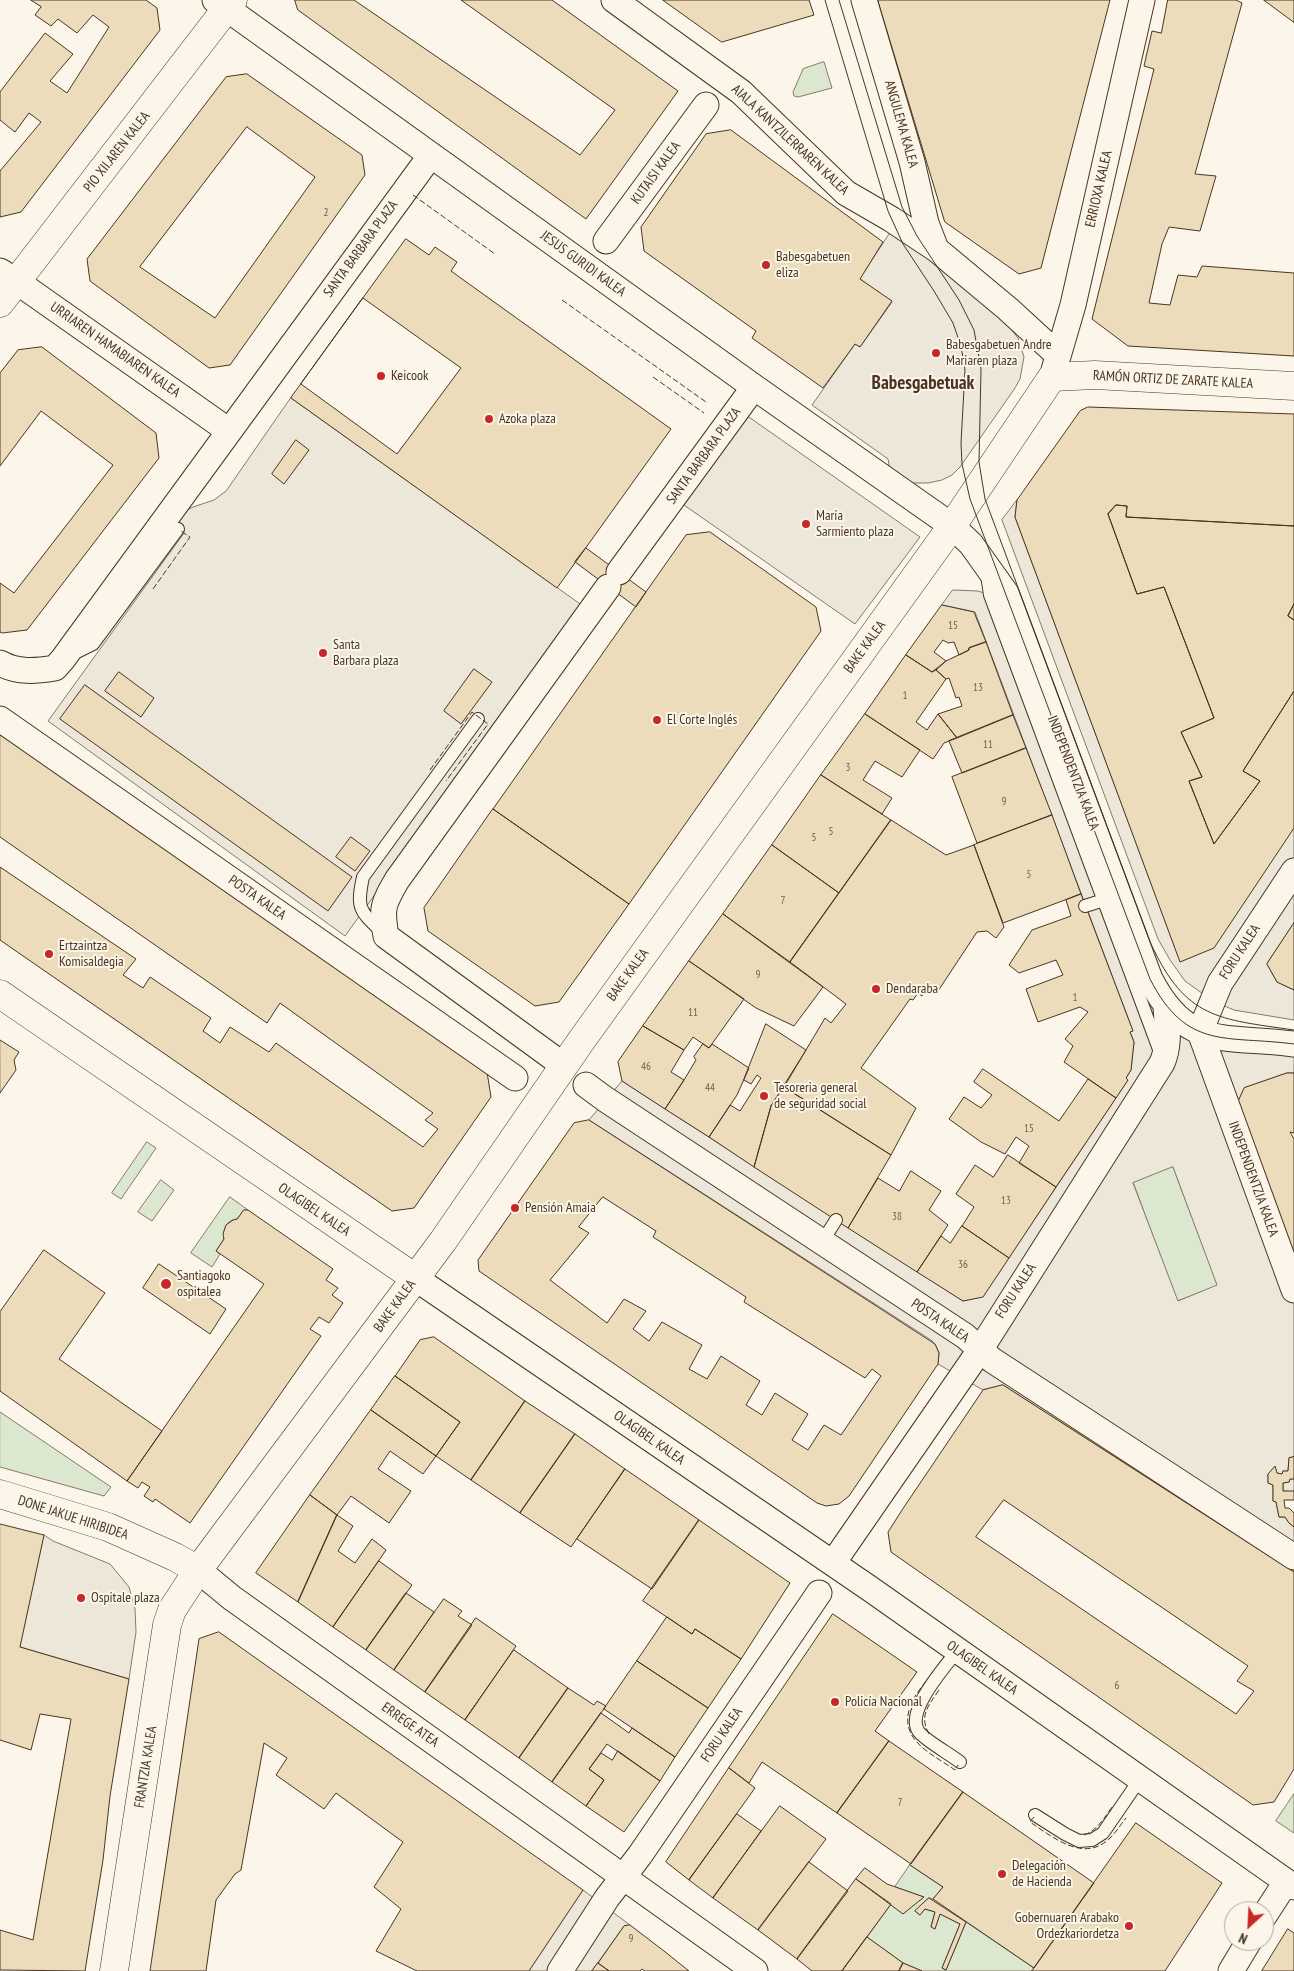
<!DOCTYPE html>
<html>
<head>
<meta charset="utf-8">
<style>
	body { margin:0 }
	#map { position:relative; width:1294px; height:1971px; overflow:hidden; background:#fbf6e9; font-family:"PT Sans Narrow",sans-serif }
	canvas { display:block }
	.north { position:absolute; left:1224px; top:1901px; width:50px; height:50px; box-sizing:border-box; background:#fbf6e9; border:1px solid #b4a999; border-radius:50%; rotate:205deg; font-size:14px; font-weight:700; line-height:20px; text-align:center; color:#4a3520 }
	.north::after { content:''; display:block; margin:auto; width:18px; height:22px; background:#c62828; clip-path:polygon(50% 0,100% 100%,50% 72%,0 100%) }
</style>
</head>
<body>
<div id="map">
<canvas width="1294" height="1971"></canvas>
<div class="north">N</div>
</div>
<script>
const ctx = document.querySelector('canvas').getContext('2d');
ctx.lineJoin = 'round';
function fill(path, color) { ctx.fillStyle = color; ctx.fill(path, 'evenodd'); }
function trace(path, color, width, dash) { ctx.strokeStyle = color; ctx.lineWidth = width; ctx.lineCap = dash ? 'butt' : 'round'; ctx.setLineDash(dash || []); ctx.stroke(path); }
function drawText(font, color, halo, rows, align = 'center') {
  ctx.font = font + ' "PT Sans Narrow",sans-serif'; ctx.lineWidth = 4; ctx.setLineDash([]); ctx.textBaseline = 'middle'; ctx.strokeStyle = halo; ctx.fillStyle = color; for (const [text, x, y, turn = 0] of rows) {
    ctx.save(); ctx.translate(x, y); ctx.rotate((+turn || 0) * Math.PI / 180); ctx.textAlign = isNaN(turn) ? turn : align; if (halo) ctx.strokeText(text, 0, 0); ctx.fillText(text, 0, 0); ctx.restore();
  }
}
const green = new Path2D(`
	M824,62L832,88L798,97L794,96L793,92L803,69Z
	M147,1142L156,1148L121,1199L112,1193Z
	M1173,1167L1218,1286L1177,1301L1133,1182Z
	M161,1180L174,1190L152,1221L138,1212Z
	M230,1197L248,1210H244L237,1219C227,1220 222,1229 224,1239L216,1251L220,1254L212,1267L191,1253Z
	M0,1412L111,1487L104,1496L0,1467Z
	M1294,1794V1833L1276,1821Z
	M910,1865L943,1887L933,1899L929,1898L916,1912L920,1915L925,1909L935,1912L931,1926L935,1928L940,1914L960,1924L942,1968L946,1970L966,1922L1034,1968L1032,1971H922L903,1963L867,1937L891,1904L903,1913L924,1897L895,1887Z`);
fill(green, '#dce7d0');
trace(green, '#887966', 1);
const parking = new Path2D(`
	M894,227L992,304L1018,338L1024,357L1020,379L1015,388L960,467L952,475L942,480L928,483H910L890,470L888,459L812,405L855,344L860,347L892,302L860,279Z
	M291,398L583,606L345,936L48,721L184,533L171,524L179,514L193,507L214,500L226,491Z
	M746,415L920,537L855,624L681,503Z
	M1017,500L1015,517L1180,961L1294,828V923L1267,964L1277,982L1294,990V1020L1234,1010L1213,1001L1185,981L1170,960L1158,939L1002,520Z
	M953,590L978,591L990,595L1145,994L1159,1017L1184,1038L1205,1047L1221,1050L1294,1056V1073H1287L1245,1088L1236,1106L1294,1265V1457L1289,1458L1288,1471H1283L1282,1474L1277,1473L1275,1467L1268,1474V1483L1273,1485V1501L1276,1502L1279,1517H1285L1289,1523L1294,1527V1572L1003,1385L983,1390L938,1364L939,1353L935,1344L931,1340L589,1120L622,1081L963,1301L983,1296L1128,1080L1126,1078L1131,1070L1134,1042L1130,1032L1133,1031L975,612L942,605ZM1173,1167L1217,1285L1178,1301L1133,1183Z
	M1290,1479H1294V1492L1283,1491V1483L1289,1482Z
	M44,1535L53,1541L110,1564L129,1587L135,1609L136,1632L129,1679L20,1647Z
	M583,1890L630,1925L624,1926L592,1971H529Z`);
fill(parking, '#ede7d9');
trace(parking, '#887966', 1);
const building = new Path2D(`
	M31,0H146L157,8L160,30L21,212L0,217V171L41,122L29,113L15,132L0,120V92L45,33L73,54L50,81L67,93L109,27L93,15L77,33L58,19L51,26L35,15L41,7Z
	M295,0H354L580,155L615,110L461,0H552L678,91L586,219L298,10Z
	M663,0H809L814,15L722,42Z
	M878,0H1110L1041,268L1019,274L945,222Z
	M1168,0H1236L1242,3L1195,174L1216,176L1200,231L1169,227L1162,244L1149,303L1170,305L1178,275L1197,277L1202,266L1294,273V356L1128,346L1092,319L1154,69L1144,66L1152,31L1161,33Z
	M1264,0H1294V22Z
	M247,74L362,155L365,175L230,365L209,368L90,281L87,259L226,77ZM247,127L315,177L215,318L140,267Z
	M731,130L883,242L860,279L892,301L860,347L855,344L823,388L752,338L756,331L644,251L641,227L706,134Z
	M406,239L429,255L435,247L457,262L451,271L671,429L557,588L291,398Z
	M363,298L461,368L397,454L301,384Z
	M42,347L156,433L159,458L27,630L2,633L0,632V583L14,593L113,465L41,411L0,466V373L18,350Z
	M1088,407L1294,414V526L1126,517L1127,506L1116,505L1108,514L1137,594L1164,587L1214,718L1181,732L1202,777L1189,781L1214,844L1260,781L1243,771L1294,691V828L1214,948L1180,962L1015,517L1017,500L1080,411Z
	M296,440L309,450L284,484L272,474Z
	M1116,505L1127,506L1126,517L1294,526V604L1288,616L1294,620V691L1243,771L1260,781L1214,844L1189,781L1202,777L1181,732L1214,718L1164,587L1137,594L1108,514Z
	M710,532L816,607L821,631L629,904L493,809L686,535Z
	M586,548L646,592L636,607L575,562Z
	M1294,604V620L1288,616Z
	M942,605L974,612L986,642L969,648V650L959,655L954,642L948,643L943,640L934,652L946,661L932,672L906,655Z
	M986,642L1013,715L957,738L938,714L962,706L959,697L956,698L949,678L946,679L936,670L946,661L969,650V648Z
	M906,655L932,672L936,670L946,679L916,722L927,730L938,714L957,738L944,743L933,759L865,714Z
	M474,669L492,682L461,724L444,711Z
	M119,672L154,698L141,717L105,691Z
	M85,685L352,877L328,911L60,719Z
	M865,714L920,750L902,777L875,761L863,780L892,798L882,814L821,775Z
	M1013,715L1026,748L962,773L949,741Z
	M0,733L487,1072L491,1097L414,1208L392,1211L0,940V867L136,959L123,975L143,988L150,977L211,1018L203,1031L220,1043L230,1027L269,1052L276,1043L423,1147L438,1129L425,1120L433,1113L280,1003L267,1023L0,837Z
	M1026,748L1052,815L977,843L952,777Z
	M821,775L891,820L839,893L772,845Z
	M493,809L629,904L559,1002L535,1006L428,931L424,908Z
	M1052,815L1081,894L1003,923L974,845Z
	M891,820L946,855L974,845L1004,927L996,938L987,931L977,932L938,991L929,985L922,996L918,993L913,1000L910,999L861,1068L916,1108L891,1155L784,1087L825,1018L831,1023L846,1004L790,962Z
	M351,837L370,851L355,871L336,857Z
	M772,845L839,893L790,962L723,914Z
	M1081,894L1133,1031L1130,1032L1134,1042L1131,1070L1126,1078L1128,1080L1116,1098L1064,1062L1073,1046L1065,1039L1088,1012L1080,1007L1038,1022L1026,989L1063,975L1056,960L1019,973L1009,965L1032,930L1071,916L1066,900Z
	M723,914L823,987L794,1026L756,1008L689,961Z
	M1294,923V990L1277,982L1267,964Z
	M689,961L744,999L709,1048L693,1037L684,1050L643,1026Z
	M766,1024L806,1050L771,1106L754,1167L709,1137L730,1105L740,1111L761,1078L757,1075L751,1084L744,1080Z
	M643,1026L684,1050L671,1072L684,1080L665,1109L622,1081L618,1062Z
	M0,1040L19,1052L14,1060L16,1070L0,1093Z
	M703,1044L709,1048L712,1044L749,1068L737,1095L709,1137L665,1109L684,1080L696,1060L694,1057Z
	M983,1069L1059,1121L1088,1079L1116,1098L1056,1187L1019,1163L1029,1146L1016,1137L1005,1154L981,1142L949,1119L964,1097L981,1108L992,1095L974,1082Z
	M1287,1073H1294V1133L1290,1132L1294,1139V1266L1236,1106L1244,1088Z
	M784,1087L891,1155L848,1228L754,1167L771,1106Z
	M589,1120L935,1344L939,1353L938,1364L849,1496L839,1504L826,1506L817,1503L479,1271L478,1260L574,1123ZM603,1197L656,1231L653,1237L746,1297L744,1302L865,1378L872,1369L881,1376L841,1435L824,1425L808,1450L792,1440L808,1414L775,1393L762,1415L746,1405L760,1381L721,1356L707,1379L689,1369L702,1345L662,1322L649,1341L633,1329L646,1311L624,1299L607,1323L550,1280L589,1233L579,1227Z
	M1008,1155L1056,1187L1009,1258L962,1226L974,1207L956,1194L975,1165L993,1177Z
	M911,1171L941,1191L929,1210L948,1225L917,1272L848,1228L878,1178L899,1191Z
	M244,1210H248L333,1269L326,1280L338,1288L332,1295L343,1303L329,1323L319,1317L310,1329L321,1336L190,1523L155,1499L153,1502L144,1496L150,1487L142,1482L138,1488L127,1481L264,1284L216,1251L224,1239L223,1234L226,1225L233,1220L237,1219Z
	M962,1226L1009,1258L983,1297L963,1301L917,1272L941,1236L950,1243Z
	M44,1250L105,1293L59,1359L162,1431L127,1481L0,1391V1312Z
	M159,1264L226,1309L210,1334L143,1288Z
	M434,1337L525,1401L471,1480L436,1456L460,1422L395,1376L420,1340Z
	M395,1376L460,1422L436,1456L371,1410Z
	M1003,1385L1294,1572V1769L1274,1802L1253,1805L891,1552L888,1532L904,1507L983,1390ZM1004,1500L1248,1666L1237,1681L1254,1691L1236,1714L976,1537Z
	M525,1401L575,1434L520,1513L471,1480Z
	M371,1410L436,1456L423,1474L390,1451L378,1469L411,1491L389,1523L351,1496L337,1515L310,1495Z
	M575,1434L625,1469L571,1547L520,1513Z
	M1294,1457V1479H1290L1289,1482L1283,1483V1491H1294V1500H1284L1285,1508H1289L1294,1513V1527L1289,1523L1285,1517H1279L1276,1502L1273,1501V1485L1268,1483V1474L1275,1466L1277,1473L1282,1474L1283,1471H1288L1289,1458Z
	M625,1469L699,1520L652,1589L577,1539Z
	M310,1495L337,1515L298,1602L256,1573Z
	M337,1515L353,1526L338,1551L355,1563L372,1539L386,1550L333,1627L298,1602Z
	M699,1520L790,1583L741,1659L695,1629L692,1634L643,1601Z
	M0,1524L44,1535L20,1647L129,1679L110,1796L103,1860L85,1971L0,1970V1930L33,1940L71,1719L40,1714L31,1750L0,1740Z
	M379,1561L412,1585L366,1650L333,1627Z
	M406,1593L434,1612L394,1670L366,1650Z
	M444,1599L462,1611L458,1616L472,1625L425,1692L394,1670Z
	M833,1614L917,1672L875,1731L889,1741L837,1813L762,1762L749,1783L729,1768Z
	M667,1617L692,1634L695,1629L741,1659L708,1708L637,1661Z
	M476,1618L516,1646L465,1720L425,1692Z
	M219,1632L583,1890L529,1971H417L376,1951L401,1909L374,1887L403,1842L336,1793L324,1809L276,1775L287,1758L264,1743L241,1870L235,1874L216,1900L206,1971H150L199,1639Z
	M514,1650L568,1688L519,1758L465,1720Z
	M637,1661L708,1708L675,1757L604,1709Z
	M568,1688L594,1705L597,1701L606,1706L552,1782L519,1758Z
	M601,1713L629,1733L632,1728L675,1757L660,1781L607,1744L589,1769L604,1780L586,1806L552,1782Z
	M889,1741L963,1792L911,1864L837,1813Z
	M618,1751L660,1781L624,1832L586,1806L604,1780L589,1769L601,1753L612,1760Z
	M729,1768L755,1788L689,1880L666,1862Z
	M963,1792L1094,1883L1034,1968L933,1899L943,1887L910,1865Z
	M780,1806L826,1839L758,1930L713,1898Z
	M737,1814L761,1831L713,1898L689,1880Z
	M1136,1823L1222,1883L1165,1971H1032Z
	M809,1862L848,1891L797,1959L758,1930Z
	M865,1868L887,1884L924,1897L903,1914L856,1879Z
	M856,1879L891,1904L842,1971H812L797,1959Z
	M929,1898L966,1922L946,1970L942,1968L960,1924L940,1914L935,1929L931,1927L935,1912L925,1909L920,1915L915,1911Z
	M630,1925L664,1951L689,1971H645L642,1969L640,1971H609L598,1963L624,1926Z
	M1288,1929L1294,1933V1971H1262Z
	M867,1937L903,1963L899,1971H842Z
	M598,1963L609,1971H592Z
	M903,1963L922,1971H899Z`);
fill(building, '#ecdcbc');
trace(building, '#4a3520', 1);
const lane = new Path2D(`
	M987,575L990,595L1160,1052
	M73,654L93,644L178,529
	M1085,906L1104,900
	M382,932C360,911 356,909 363,877L478,719
	M822,1242L836,1220
	M957,1651C945,1667 904,1712 919,1732C926,1741 950,1754 960,1762
	M1035,1815L1065,1834L1079,1841L1092,1840L1103,1833L1140,1779`);
const street = new Path2D(`
	M215,0L754,387L952,526L971,544L1006,593L1150,979C1187,1051 1226,1035 1294,1044
	M614,0L741,92L846,193L891,219L936,249L1008,309L1058,355
	M864,0L912,162L926,223L936,249
	M606,241L706,105
	M0,271L16,281L229,431
	M1054,370L1073,305L1142,0
	M619,572L754,387
	M0,663C17,673 36,671 55,668L63,659L431,155
	M0,719L515,1078
	M1294,871L1220,983L1200,1032L1294,1290
	M563,1065L386,936C381,908 383,904 397,880L608,587
	M586,1085L605,1099L965,1336L992,1360L1294,1557
	M415,1278L869,1588L1294,1887
	M833,1563L980,1350L1162,1063C1170,1045 1167,1026 1166,1006
	M198,1570L232,1598L755,1971
	M1264,1916L1286,1882
	M560,1971L607,1898L640,1855L819,1593
	M1231,1971L1249,1941`);
const secondary = new Path2D(`
	M0,994L415,1278
	M0,1494L108,1527L175,1557L198,1570
	M114,1971L167,1625L172,1610L198,1570L443,1241L581,1041L952,526L1052,377L1095,375L1294,386`);
const primary = new Path2D(`
	M0,303L233,0`);
trace(lane, '#4a3520', 14);
trace(street, '#4a3520', 27);
trace(secondary, '#4a3520', 29);
trace(primary, '#4a3520', 29);
trace(lane, '#fbf6e9', 12);
trace(street, '#fbf6e9', 25);
trace(secondary, '#fbf6e9', 28);
trace(primary, '#fbf6e9', 28);
trace(new Path2D(`
	M825,0L888,211L903,244L934,291L953,323L961,346L965,370L961,443L962,464L970,499L1150,979C1187,1051 1226,1035 1294,1044
	M839,0L902,207L917,236L959,300L974,330L981,369L979,462L985,499L1151,944C1186,1019 1218,1019 1294,1030`), '#4a3520', 1);
trace(new Path2D(`
	M413,195L495,254
	M562,300L706,402
	M653,377L704,413
	M153,589L190,537L181,531
	M430,770L472,712L488,724L446,781
	M926,1681C921,1688 914,1696 911,1704C897,1740 931,1753 955,1770L958,1765
	M929,1734C919,1716 928,1706 939,1690
	M1034,1817L1030,1822C1054,1838 1085,1864 1111,1837C1117,1831 1121,1824 1126,1818
	M1084,1835C1098,1830 1104,1818 1112,1807`), '#4a3520', 1, [6, 2.5]);
for (const [x, y, r, color] of [
	[766,265,5,"#c62828"],
	[936,353,5,"#c62828"],
	[381,376,5,"#c62828"],
	[489,419,5,"#c62828"],
	[806,524,5,"#c62828"],
	[323,653,5,"#c62828"],
	[657,720,5,"#c62828"],
	[49,954,5,"#c62828"],
	[876,989,5,"#c62828"],
	[764,1096,5,"#c62828"],
	[515,1208,5,"#c62828"],
	[166,1284,6,"#c62828"],
	[81,1598,5,"#c62828"],
	[835,1702,5,"#c62828"],
	[1002,1874,5,"#c62828"],
	[1129,1926,5,"#c62828"]
]) { const dot = new Path2D(); dot.arc(x, y, r, 0, 2 * Math.PI); ctx.fillStyle = color; ctx.fill(dot); trace(dot, '#fbf6e9', 2); }
drawText('11px', '#725f47', null, [
	["2",326,213],
	["15",953,626],
	["13",978,688],
	["1",905,696],
	["11",988,745],
	["3",848,768],
	["9",1004,802],
	["5",831,832],
	["5",814,838],
	["5",1029,875],
	["7",783,901],
	["9",758,975],
	["1",1075,998],
	["11",693,1013],
	["46",646,1067],
	["44",710,1088],
	["15",1029,1129],
	["13",1006,1201],
	["38",897,1217],
	["36",963,1265],
	["6",1117,1686],
	["7",900,1803],
	["9",631,1939]
]);
drawText('14px', '#4a3520', '#fbf6e9', [
	["ANGULEMA KALEA",901,124,74],
	["AIALA KANTZILERRAREN KALEA",790,140,43],
	["PIO XII.AREN KALEA",117,152,-52],
	["KUTAISI KALEA",656,173,-54],
	["ERRIOXA KALEA",1099,189,-77],
	["SANTA BARBARA PLAZA",361,249,-54],
	["JESUS GURIDI KALEA",583,264,36],
	["URRIAREN HAMABIAREN KALEA",115,350,35],
	["RAMÓN ORTIZ DE ZARATE KALEA",1173,380,3],
	["SANTA BARBARA PLAZA",704,456,-54],
	["BAKE KALEA",865,647,-54],
	["INDEPENDENTZIA KALEA",1073,773,69],
	["POSTA KALEA",257,898,35],
	["FORU KALEA",1240,952,-57],
	["BAKE KALEA",628,975,-54],
	["INDEPENDENTZIA KALEA",1253,1179,70],
	["OLAGIBEL KALEA",314,1210,34],
	["FORU KALEA",1016,1291,-57],
	["BAKE KALEA",395,1306,-54],
	["POSTA KALEA",940,1321,34],
	["OLAGIBEL KALEA",649,1438,35],
	["DONE JAKUE HIRIBIDEA",73,1518,18],
	["OLAGIBEL KALEA",982,1668,35],
	["ERREGE ATEA",410,1725,35],
	["FORU KALEA",722,1735,-56],
	["FRANTZIA KALEA",146,1767,-81]
]);
drawText('14px', '#4a3520', '#fbf6e9', [
	["Babesgabetuen",776,257],
	["eliza",776,273],
	["Babesgabetuen Andre",946,345],
	["Mariaren plaza",946,361],
	["Keicook",391,376],
	["Azoka plaza",499,419],
	["María",816,516],
	["Sarmiento plaza",816,532],
	["Santa",333,645],
	["Barbara plaza",333,661],
	["El Corte Inglés",667,720],
	["Ertzaintza",59,946],
	["Komisaldegia",59,962],
	["Dendaraba",886,989],
	["Tesoreria general",774,1088],
	["de seguridad social",774,1104],
	["Pensión Amaia",525,1208],
	["Santiagoko",177,1276],
	["ospitalea",177,1292],
	["Ospitale plaza",91,1598],
	["Policía Nacional",845,1702],
	["Delegación",1012,1866],
	["de Hacienda",1012,1882],
	["Gobernuaren Arabako",1119,1918,"right"],
	["Ordezkariordetza",1119,1934,"right"]
], 'left');
drawText('bold 19px', '#4a3520', '#fbf6e9', [
	["Babesgabetuak",923,384]
]);
</script>
</body>
</html>
